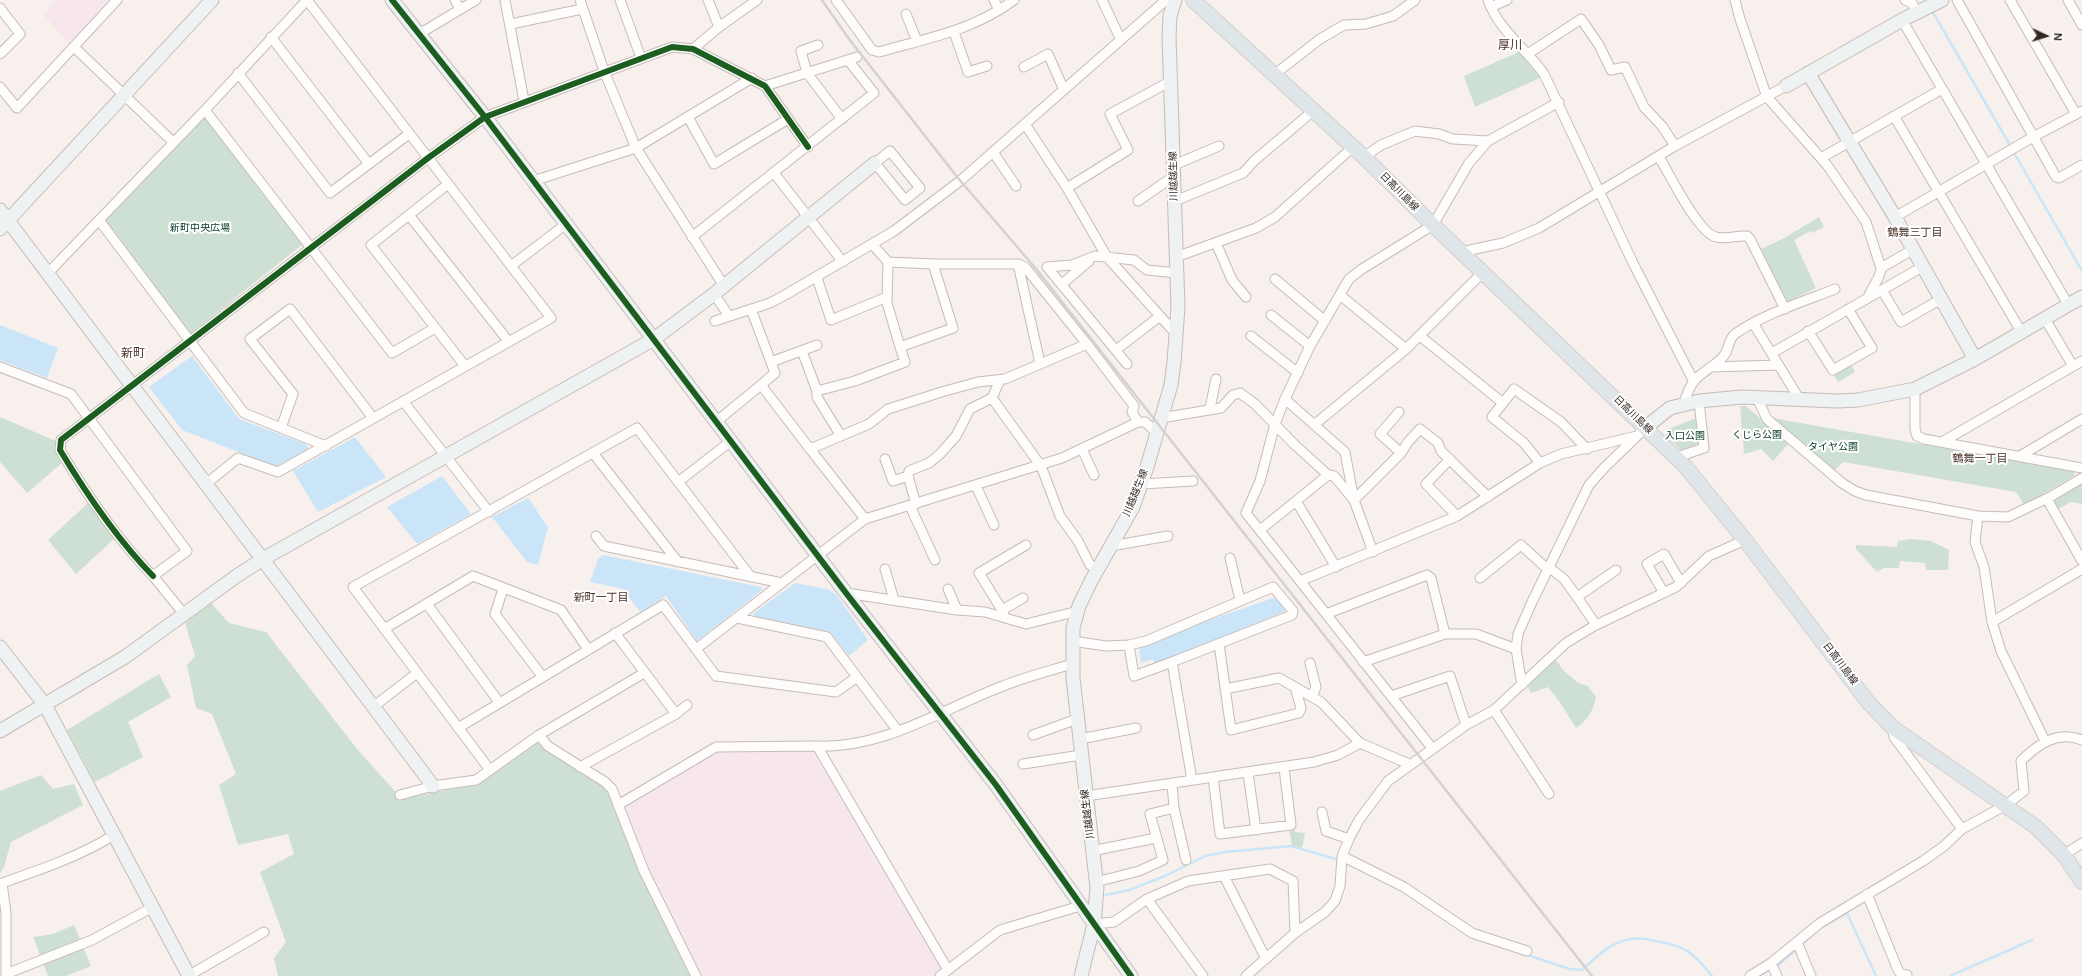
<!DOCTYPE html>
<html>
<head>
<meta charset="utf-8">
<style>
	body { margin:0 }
	#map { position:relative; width:2082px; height:976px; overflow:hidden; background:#f8f0ed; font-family:"DM Sans",sans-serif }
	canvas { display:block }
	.north { position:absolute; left:2026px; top:16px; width:40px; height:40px; -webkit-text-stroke:3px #fff; paint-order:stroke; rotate:94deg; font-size:11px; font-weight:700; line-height:16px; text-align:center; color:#332722 }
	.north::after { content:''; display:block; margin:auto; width:14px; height:18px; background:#332722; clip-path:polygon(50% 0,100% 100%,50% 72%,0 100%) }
</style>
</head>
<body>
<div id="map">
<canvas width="2082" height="976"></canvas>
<div class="north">N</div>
</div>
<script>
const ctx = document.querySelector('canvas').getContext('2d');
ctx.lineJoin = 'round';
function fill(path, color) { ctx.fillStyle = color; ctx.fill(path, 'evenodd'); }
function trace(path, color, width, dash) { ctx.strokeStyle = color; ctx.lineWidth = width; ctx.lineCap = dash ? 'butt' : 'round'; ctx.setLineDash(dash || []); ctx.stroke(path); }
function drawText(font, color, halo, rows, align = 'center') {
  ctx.font = font + ' "DM Sans","Noto Sans JP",sans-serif'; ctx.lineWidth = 4; ctx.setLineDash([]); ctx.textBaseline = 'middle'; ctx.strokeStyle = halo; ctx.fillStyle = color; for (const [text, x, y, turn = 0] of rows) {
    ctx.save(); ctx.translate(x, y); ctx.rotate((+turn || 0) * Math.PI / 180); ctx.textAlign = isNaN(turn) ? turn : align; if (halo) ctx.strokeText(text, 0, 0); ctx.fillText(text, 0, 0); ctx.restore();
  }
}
fill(new Path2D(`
	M56,0H112L69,45L43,14Z
	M817,746L948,970L940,976H698L618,805L716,747Z`), '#f7e7ed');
fill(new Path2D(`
	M1519,52L1540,78L1475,107L1464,76Z
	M204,116L303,244L190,334L104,221Z
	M1819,217L1824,227L1812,233L1811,231L1794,240L1816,288L1788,302L1785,301L1759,250L1784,238Z
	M1851,365L1855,372L1838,382L1833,374Z
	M1740,406H1746L1789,443L1773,461L1761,449L1744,454Z
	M0,417L58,442L63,462L27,493L0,462Z
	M1696,418L1699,443L1682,451L1666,435V430Z
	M1772,418L2074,471V476L2024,505L2016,492L1843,462L1834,471Z
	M2082,482V504L2071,502L2056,510L2053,499Z
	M88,503L115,538L76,574L48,540Z
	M1910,539L1931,541L1949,550L1948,570H1926L1925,563L1900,561L1899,568H1884L1877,572L1856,549V545L1897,547L1898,541Z
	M211,603L229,623L266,632L357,749L402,799L480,783L538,741L603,786L609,794L651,897L690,976H278L274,958L286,942L260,872L294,854L288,834L238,845L219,785L236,774L212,714L196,708L187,665L195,656L185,623Z
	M1555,659L1564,671L1578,683L1588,686L1596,697C1593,711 1588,720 1576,728L1561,704L1548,687L1531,693L1528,687L1540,671Z
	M159,674L171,697L128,722L143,757L95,782L67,730Z
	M41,775L53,789L74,784L83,805L11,842L4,867L0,874V791Z
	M1294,827L1295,832L1305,833L1302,848L1292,845L1289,828Z
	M74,925L91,966L66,976H48L33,937L53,934Z`), '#cee0d3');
fill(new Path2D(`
	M0,325L58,348L47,378L0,360Z
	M192,356L239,419L306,444L308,449L277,466L272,465L182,430L149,387Z
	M355,437L386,477L318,512L293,471Z
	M442,476L471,514L417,544L387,507Z
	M528,498L548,527L538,565L527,562L492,517Z
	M603,555L761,587L762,590L697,641L666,596L640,612L623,589L590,582L598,559Z
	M795,583L827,589L836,594L868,640L849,656L830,632L754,617V613Z
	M1273,598L1276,599L1285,610L1284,612L1155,664L1153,659L1141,663L1139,647L1172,633Z`), '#cbe5f8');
trace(new Path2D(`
	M1931,9L2011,147
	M2013,151L2082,271
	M1106,895L1129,890L1165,876L1205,856L1225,852L1291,846L1339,860
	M1819,929L1847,913L1876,976
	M1801,945L1816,932
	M1524,954L1570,969L1582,970C1595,958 1611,942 1630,939C1638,938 1647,939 1655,941C1684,945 1694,953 1712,976
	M1776,967L1798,948
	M1759,976L1771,969
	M1950,976L2032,940`), '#cbe5f8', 2.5);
const street = new Path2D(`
	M455,0L460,9
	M505,0L524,101
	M580,0L604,71L636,148L724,286
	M620,0L641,58
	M708,0L719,27
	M836,0L872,50L879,52C928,38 972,31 1014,0
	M994,0L999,10
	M1102,0L1121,40
	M1488,0C1499,31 1526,48 1544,74L1633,263L1693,380
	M1735,0L1740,19L1767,97L1827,165L1866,222L1881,268C1881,278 1871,288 1868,298
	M1905,0L1912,3L1918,13
	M1957,0L2056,177L2059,178L2082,165
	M2010,0L2076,114
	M2068,0L2082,25
	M1491,7L1507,0
	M0,8L20,34L0,54
	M906,14L917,41
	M1902,20L2069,306
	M511,24L582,9
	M954,32L968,72L987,66
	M419,34L476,0
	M271,37L369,164
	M818,45L801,51L807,73L842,119
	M74,47L173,142
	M693,49L719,27L757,0
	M1529,53L1581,19L1599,45L1611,70L1625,67L1644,107L1662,126L1675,146
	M1024,67L1048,54L1064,90
	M238,73L330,193L409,134
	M1275,74L1320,39L1344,25L1366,24L1393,16L1415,0
	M765,86L857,57
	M0,87L17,108L117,0
	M205,110L392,353L435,328
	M1894,116L2022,333
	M688,117L714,164L788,119
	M1025,124L1067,188L1107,257L1160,316L1116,350
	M890,151L920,188L905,200L875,163Z
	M993,152L1016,186
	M1364,157L1381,145L1415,131L1439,134L1453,139L1488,141
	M1659,157C1669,173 1698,233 1716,237C1726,240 1737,235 1747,236L1750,239L1785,309
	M1821,158L1942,89
	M1174,165L1219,146
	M774,173L843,262
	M533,181L636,148L752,78
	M448,184L371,245L465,366
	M1067,188L1128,150L1110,114L1171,81
	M1138,201L1174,176
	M1175,201L1243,173L1255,160L1313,111
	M409,215L509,342
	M1895,217L2033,137L2082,111
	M99,220L244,413L326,446
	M692,237L874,93L848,60
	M1216,243L1232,280L1246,297
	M873,245L888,262L933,264H1018L1025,267L1087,344L1134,406L1132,412L1138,422
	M1461,252L1503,243L1539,228L1675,146L1786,86
	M1176,257L1256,228L1275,217L1353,147
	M888,262L887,303L900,347L953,328L933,264
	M1018,264L1040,363
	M511,266L566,224
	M1881,268L1912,250
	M48,273L205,110L307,0L551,318L278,472L238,458L206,484
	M817,278L831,320L887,297
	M1275,279L1325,321
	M1062,284L1089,261
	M1882,290L1901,322L1941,299
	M714,294L729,316
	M1340,295L1406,349
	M751,309L775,373L761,385
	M1271,315L1310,346
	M1160,316L1176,334
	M2045,319L2073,366
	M715,321L770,303L785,295L894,231L960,181L1166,0
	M1753,323L1800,400
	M1808,331L1833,370L1872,348L1848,309
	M1251,336L1298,373
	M1420,336L1503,403
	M802,351L817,391
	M1772,353L1922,267
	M771,362L817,345
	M1127,364L1047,267L1072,265L1095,256L1134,260L1147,270L1177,273
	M0,367L71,394L187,551L153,576L184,614
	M1711,367L1778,365
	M1915,389V429L1917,436L1924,439L2082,468
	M992,398L1041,466L1060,516L1078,541L1090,565L1098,568
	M1757,398L1767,419L1842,483L1855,491L1866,495L1978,516L2008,517L2050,497L2082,478
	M1285,399L1345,452L1354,500L1373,552
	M403,401L489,512
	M1684,403C1693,373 1701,377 1722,358C1730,351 1727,340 1735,334C1761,315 1805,301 1835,289
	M1210,408L1216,379
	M1399,412L1380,434L1401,453
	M1161,418L1221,408L1233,395L1240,393L1255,404L1294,444L1328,475
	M717,421L761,385L810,449L869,424L888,409L945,391L978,382L1005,379L1087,344
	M1314,425L1406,349L1483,272
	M281,428L293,394L250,339L290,309L373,418
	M841,436L817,397V391L855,381L905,362L900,347
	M1942,442L2082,361
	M810,449L865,519
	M1082,449L1094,475
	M593,453L678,562
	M2020,456L2082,419
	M1677,457L1704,448L1699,401
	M885,459L893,481L908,476
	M1450,459L1426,484L1457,516
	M1540,463L1524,443L1492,417L1514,389L1561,422L1587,449
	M678,482L731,441
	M1142,484L1193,481
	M976,486L994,525
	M2047,499L2082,561
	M916,504L908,476L909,471L929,463L940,454L956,436L970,409L992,398L1000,380
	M910,506L935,560
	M1978,516L1975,542L1984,567L1992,622L2001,651L2045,741
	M1260,530L1296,501
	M596,536L604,546L782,583
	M1111,546L1168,536
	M1230,558L1240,600
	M1336,567L1296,501L1328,475L1334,476L1354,500L1401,453L1408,442L1420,429L1438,443L1441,451L1488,497
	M885,569L894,600
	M153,576C116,538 87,495 60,450L61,440L428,158L485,117L672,47L693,49L765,86L808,147
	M1480,578L1521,545L1544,566L1550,568L1564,579L1577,597
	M1300,581L1246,513L1260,481L1275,424L1285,399L1310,346L1349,279L1362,269L1433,225L1469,163L1488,141L1559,102
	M503,589L495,614L542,676
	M948,589L957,610
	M846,593L957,610L985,612L1026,624L1078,611
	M1664,593L1647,564L1664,554L1681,583
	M427,604L499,702
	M1002,610L1023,598
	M1326,614L1427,575L1431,578L1445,634
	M1005,618L1002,610L979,573L1026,545
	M1992,622L2082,569
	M1596,625L1577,597L1616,570
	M384,629L473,576L561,610L588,649
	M1072,641L1106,646L1129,645L1134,676L1172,662
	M1219,644L1231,730L1299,713L1301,708L1295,687
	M1129,645L1146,641L1273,587L1293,611L1292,615L1172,662L1192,780
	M696,649L865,519L1062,458L1138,422H1145L1157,433
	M1363,662L1445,634H1476L1516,649
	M1310,663L1316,687L1312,697
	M857,677L898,731
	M1522,685L1516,649L1518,634L1532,602L1589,485L1604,468L1636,437
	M1225,689L1279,678L1321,702L1360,743
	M1391,696L1450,676L1466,725
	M373,707L417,673
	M1494,710L1549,794
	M676,714L687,705
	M1892,727L1894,737L1962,829
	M458,728L663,605L716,676L836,692L857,677L827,637L737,618
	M539,735L548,746L605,782L612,789L644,871L696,976
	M1033,735L1077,719
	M1080,739L1136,728
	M817,746C884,749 942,709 1003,686C1025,677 1049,671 1072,664
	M1432,748L1300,581L1457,516L1540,463L1561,454L1637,436L1646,427
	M1023,764L1081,755
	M580,767L676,714L615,633
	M490,770L353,587L637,428L751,577
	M1248,773L1256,830
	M1213,777L1220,834L1291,825L1284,768
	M1172,784L1174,808L1186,860
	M400,795L433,786L476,780L539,735L644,673
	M1086,796L1314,762L1338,755L1360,743L1409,764
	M618,805L716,747L817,746L948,970
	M1322,812L1326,831L1349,839
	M1092,851L1156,838
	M2064,855L2082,843
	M1342,856L1404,887L1472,933L1527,951
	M1224,876L1266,959
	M1096,882L1139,871L1163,860L1150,814L1174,808
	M1867,894L1898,970L1901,974L1907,975
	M1147,899L1203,976
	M1094,924L1114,922L1147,899L1188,881L1270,869L1293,881L1295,933
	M1797,942L1811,976
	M1771,963L1777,976
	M6,974L92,940L153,907
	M6,976V913L2,883C42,869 78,857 114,835
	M188,976L264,932
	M940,976L1000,930L1080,906
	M1246,976L1295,933L1325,912L1335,901L1340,886L1342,856L1349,839L1359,820L1388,781L1466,725L1494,710L1566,643L1594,626L1676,587L1709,556L1745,540
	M1750,976L1771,963L1820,923L1923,861L1944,846L1962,829L2006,805L2024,791L2021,761C2038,744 2058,730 2082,740`);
const secondary = new Path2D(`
	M392,0L485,117L846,593L996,785L1131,976
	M1808,73L1895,217L1975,359
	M1786,86L1902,20L1942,0
	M0,210L433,786
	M0,229L212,0
	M1646,427L1670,408L1699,401L1742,397L1837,401L1858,400L1915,389L1975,359L2082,297
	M0,647L45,705L189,976
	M0,731L125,657L238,575L263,559L654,339L714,294L875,163
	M1081,976L1094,924L1097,888L1073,678V628L1079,606L1091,581L1133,507L1147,467L1171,385L1174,362L1178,307L1169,37L1170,16L1175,0`);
const primary = new Path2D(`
	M1193,0L1364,157L1433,225L1685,466L1745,540L1868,702L1892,727L2036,827L2064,855L2082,882`);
trace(street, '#c5bcb8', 11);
trace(secondary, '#c5bcb8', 15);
trace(primary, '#d4cecc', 16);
trace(street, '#fefdfc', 9);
trace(secondary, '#eff2f2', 13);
trace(primary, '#dee6e9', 14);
trace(new Path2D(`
	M822,0L849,39L958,178L1037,270L1592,976`), '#d4d1d1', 2.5);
trace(new Path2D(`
	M392,0L485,117L846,593L996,785L1131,976
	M153,576C116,538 87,495 60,450L61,440L428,158L485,117L672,47L693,49L765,86L808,147`), '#1b5e20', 6);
drawText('10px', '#332722', '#fff', [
	["川越越生線",1174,176,-91],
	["日高川島線",1399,192,45],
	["日高川島線",1633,415,44],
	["川越越生線",1136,493,-68],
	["日高川島線",1840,664,53],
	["川越越生線",1088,814,-97]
]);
drawText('10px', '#063825', '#fff', [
	["新町中央広場",200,228],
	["くじら公園",1757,435],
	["入口公園",1685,436],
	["タイヤ公園",1833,447]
]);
drawText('11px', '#4b3228', '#fff', [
	["鶴舞三丁目",1915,233],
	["鶴舞一丁目",1980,459],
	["新町一丁目",601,598]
]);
drawText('12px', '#4b3228', '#fff', [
	["厚川",1510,46],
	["新町",133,354]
]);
</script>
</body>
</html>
